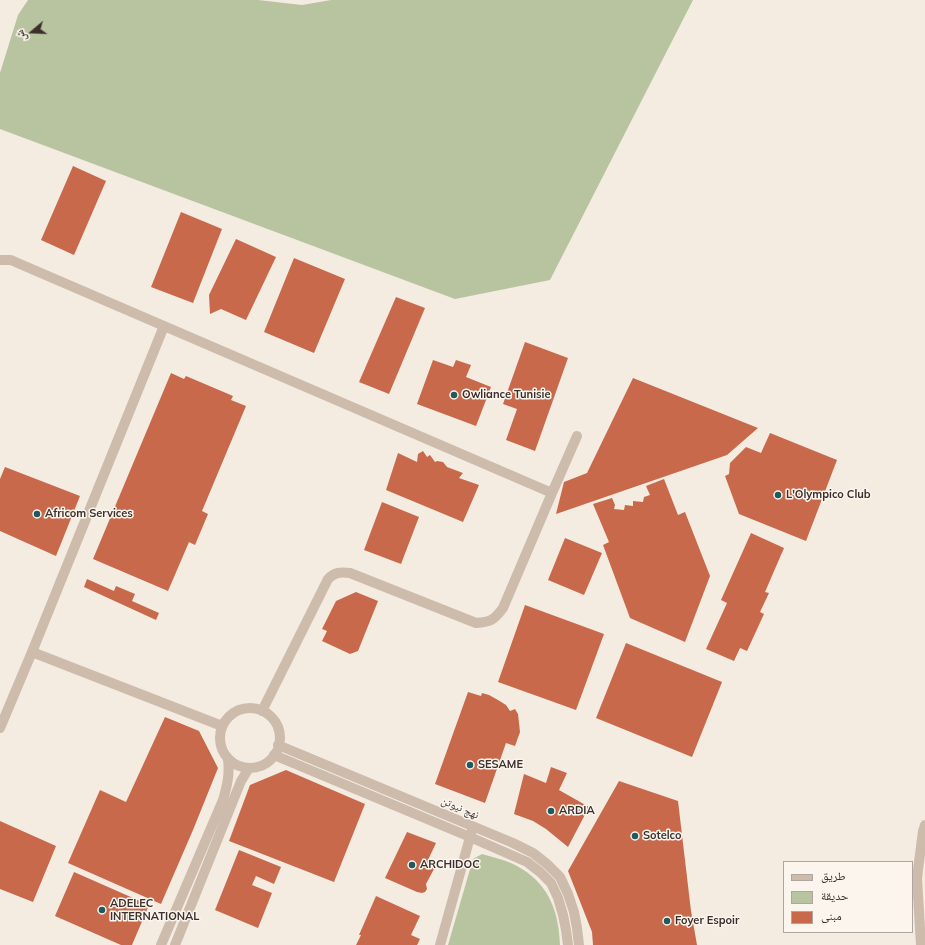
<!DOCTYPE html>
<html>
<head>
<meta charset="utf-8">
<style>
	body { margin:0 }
	#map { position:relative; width:925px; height:945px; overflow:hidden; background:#f4ebe1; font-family:Mulish,"Noto Naskh Arabic",sans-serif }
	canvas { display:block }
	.legend { position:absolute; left:783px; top:861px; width:130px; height:72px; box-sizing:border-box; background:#fbf5ee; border:1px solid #aea6a0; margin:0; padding:5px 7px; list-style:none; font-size:12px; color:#3b302b }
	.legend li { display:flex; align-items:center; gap:8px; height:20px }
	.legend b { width:20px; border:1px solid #aea6a0 }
	.north { position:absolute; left:12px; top:12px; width:40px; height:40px; -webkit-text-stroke:3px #fbf5ee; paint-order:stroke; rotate:251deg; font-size:11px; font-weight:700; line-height:16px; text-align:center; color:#3b302b }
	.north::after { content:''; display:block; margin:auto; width:14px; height:18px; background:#3b302b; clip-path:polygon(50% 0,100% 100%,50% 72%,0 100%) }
</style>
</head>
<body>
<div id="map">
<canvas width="925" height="945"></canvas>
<ul class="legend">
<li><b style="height:5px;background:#cdbbac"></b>طريق</li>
<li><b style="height:11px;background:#b8c4a0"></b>حديقة</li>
<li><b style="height:11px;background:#c8694b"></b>مبنى</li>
</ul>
<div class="north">ش</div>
</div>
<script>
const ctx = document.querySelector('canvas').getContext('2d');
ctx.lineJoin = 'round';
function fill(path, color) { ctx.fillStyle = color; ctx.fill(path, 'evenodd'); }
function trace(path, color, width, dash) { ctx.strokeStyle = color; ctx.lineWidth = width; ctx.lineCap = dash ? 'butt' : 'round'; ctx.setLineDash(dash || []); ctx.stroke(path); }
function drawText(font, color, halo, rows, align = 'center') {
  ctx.font = font + ' Mulish,"Noto Naskh Arabic",sans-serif'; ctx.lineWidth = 3; ctx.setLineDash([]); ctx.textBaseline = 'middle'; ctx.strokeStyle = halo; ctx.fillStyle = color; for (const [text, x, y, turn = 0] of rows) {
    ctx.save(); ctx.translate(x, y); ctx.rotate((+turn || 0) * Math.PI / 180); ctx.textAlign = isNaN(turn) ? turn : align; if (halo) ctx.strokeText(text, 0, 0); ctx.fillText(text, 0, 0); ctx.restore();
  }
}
fill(new Path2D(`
	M28,0H258L302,5L331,0H693L550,280L455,299L0,129V73L18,15Z
	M482,854C496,858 510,861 522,869C550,886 559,914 560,945H448L473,859Z`), '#b8c4a0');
fill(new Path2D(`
	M73,166L106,181L74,255L41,240Z
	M181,212L222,229L193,303L151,287Z
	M236,239L276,257L246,320L221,309L210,314L209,295Z
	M294,258L345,279L314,353L264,332Z
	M396,297L425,308L389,394L359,382Z
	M525,342L568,358L535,451L506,440L517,409L503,404Z
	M433,360L453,367L456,360L471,365L466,377L491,387L476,426L417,404Z
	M171,373L184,379L186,376L233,396L231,400L246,406L202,511L208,514L195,545L189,542L168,591L93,559Z
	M633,378L758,428L727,455L556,514L564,482L587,473Z
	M770,433L837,460L806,541L739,514L725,476L729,474L730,463L746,447L761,453Z
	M423,451L427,457L430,455L435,462L437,461L443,462L447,467L463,473L459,478L479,485L463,522L386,490L398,453L417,462L418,454Z
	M5,467L80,496L56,556L0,531V479Z
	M664,479L678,515L685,512L710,576L685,642L630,618L603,545L609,542L593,504L612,498L615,505L614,509L624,510L625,505L633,506V501L643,502L644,497L650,495L646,486Z
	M382,502L419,517L401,564L364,550Z
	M751,533L784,548L765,592L769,593L760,612L764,614L747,651L740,648L734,661L706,649L727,603L721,600Z
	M565,538L602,553L584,595L548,580Z
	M87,579L114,591L116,586L135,594L132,601L159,613L156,620L84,587Z
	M356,592L378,601L358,651L350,654L322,641L327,631L322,629L336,601Z
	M525,605L604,634L576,710L498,682Z
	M626,643L722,682L692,757L596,718Z
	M468,692L481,696L482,693L489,695L498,700L506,705L510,711L515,709L518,714L520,732L515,746L506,743L485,803L435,784Z
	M165,717L199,731L218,768L193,830L161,904L68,863L100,790L126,802Z
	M551,767L567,773L559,790L589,807L568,847L546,829L533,821L514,814L524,774L546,783Z
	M286,770L365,804L334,882L229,841L250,785Z
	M619,781L678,801L691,911L697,945H593L592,932L568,871Z
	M0,821L56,846L33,902L0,889Z
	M407,832L436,843L428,860L434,862L432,867L434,869L426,884L427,889L425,892L422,893L417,892L385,878Z
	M239,850L281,867L274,884L256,876L252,885L272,893L258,928L215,910Z
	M74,872L149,905L132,945H121L55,916Z
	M376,896L420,916L411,935L420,939L417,945H356L361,935H359Z`), '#c8694b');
trace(new Path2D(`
	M0,260H11L20,264L552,493
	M32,652L222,726
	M220 738a30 30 0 1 1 60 0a30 30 0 1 1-60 0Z
	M262,711L328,579C335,572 340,572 350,573L476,623C491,622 494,620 503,608L552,493L577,436
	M0,728L32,652L164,326
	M278,745L513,843L533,853L547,864L560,877L568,894L574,912L577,928L579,945
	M274,755L470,837L527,862L540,872L551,883L558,898L563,915L566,930L568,945
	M161,945L223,800C227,786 230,774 228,759
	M175,945L241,781L249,768
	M440,945L472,830
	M921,945L917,878L923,831L925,825`), '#cdbbac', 10);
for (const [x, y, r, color] of [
	[454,395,4,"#1f5a5e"],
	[778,495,4,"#1f5a5e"],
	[37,514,4,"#1f5a5e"],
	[470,765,4,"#1f5a5e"],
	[551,811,4,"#1f5a5e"],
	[635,836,4,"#1f5a5e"],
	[412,865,4,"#1f5a5e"],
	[102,910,4,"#1f5a5e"],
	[667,921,4,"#1f5a5e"]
]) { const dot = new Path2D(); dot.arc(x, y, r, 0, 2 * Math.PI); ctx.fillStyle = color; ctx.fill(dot); trace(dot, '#fbf5ee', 1.5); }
drawText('bold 11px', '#3b302b', '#fbf5ee', [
	["Owliance Tunisie",462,395],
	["L'Olympico Club",786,495],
	["Africom Services",45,514],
	["SESAME",478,765],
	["ARDIA",559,811],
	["Sotelco",643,836],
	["ARCHIDOC",420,865],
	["ADELEC",110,904],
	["INTERNATIONAL",110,917],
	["Foyer Espoir",675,921]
], 'left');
drawText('11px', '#3b302b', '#fbf5ee', [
	["نهج نيوتن",460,808,23]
]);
</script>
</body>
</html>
